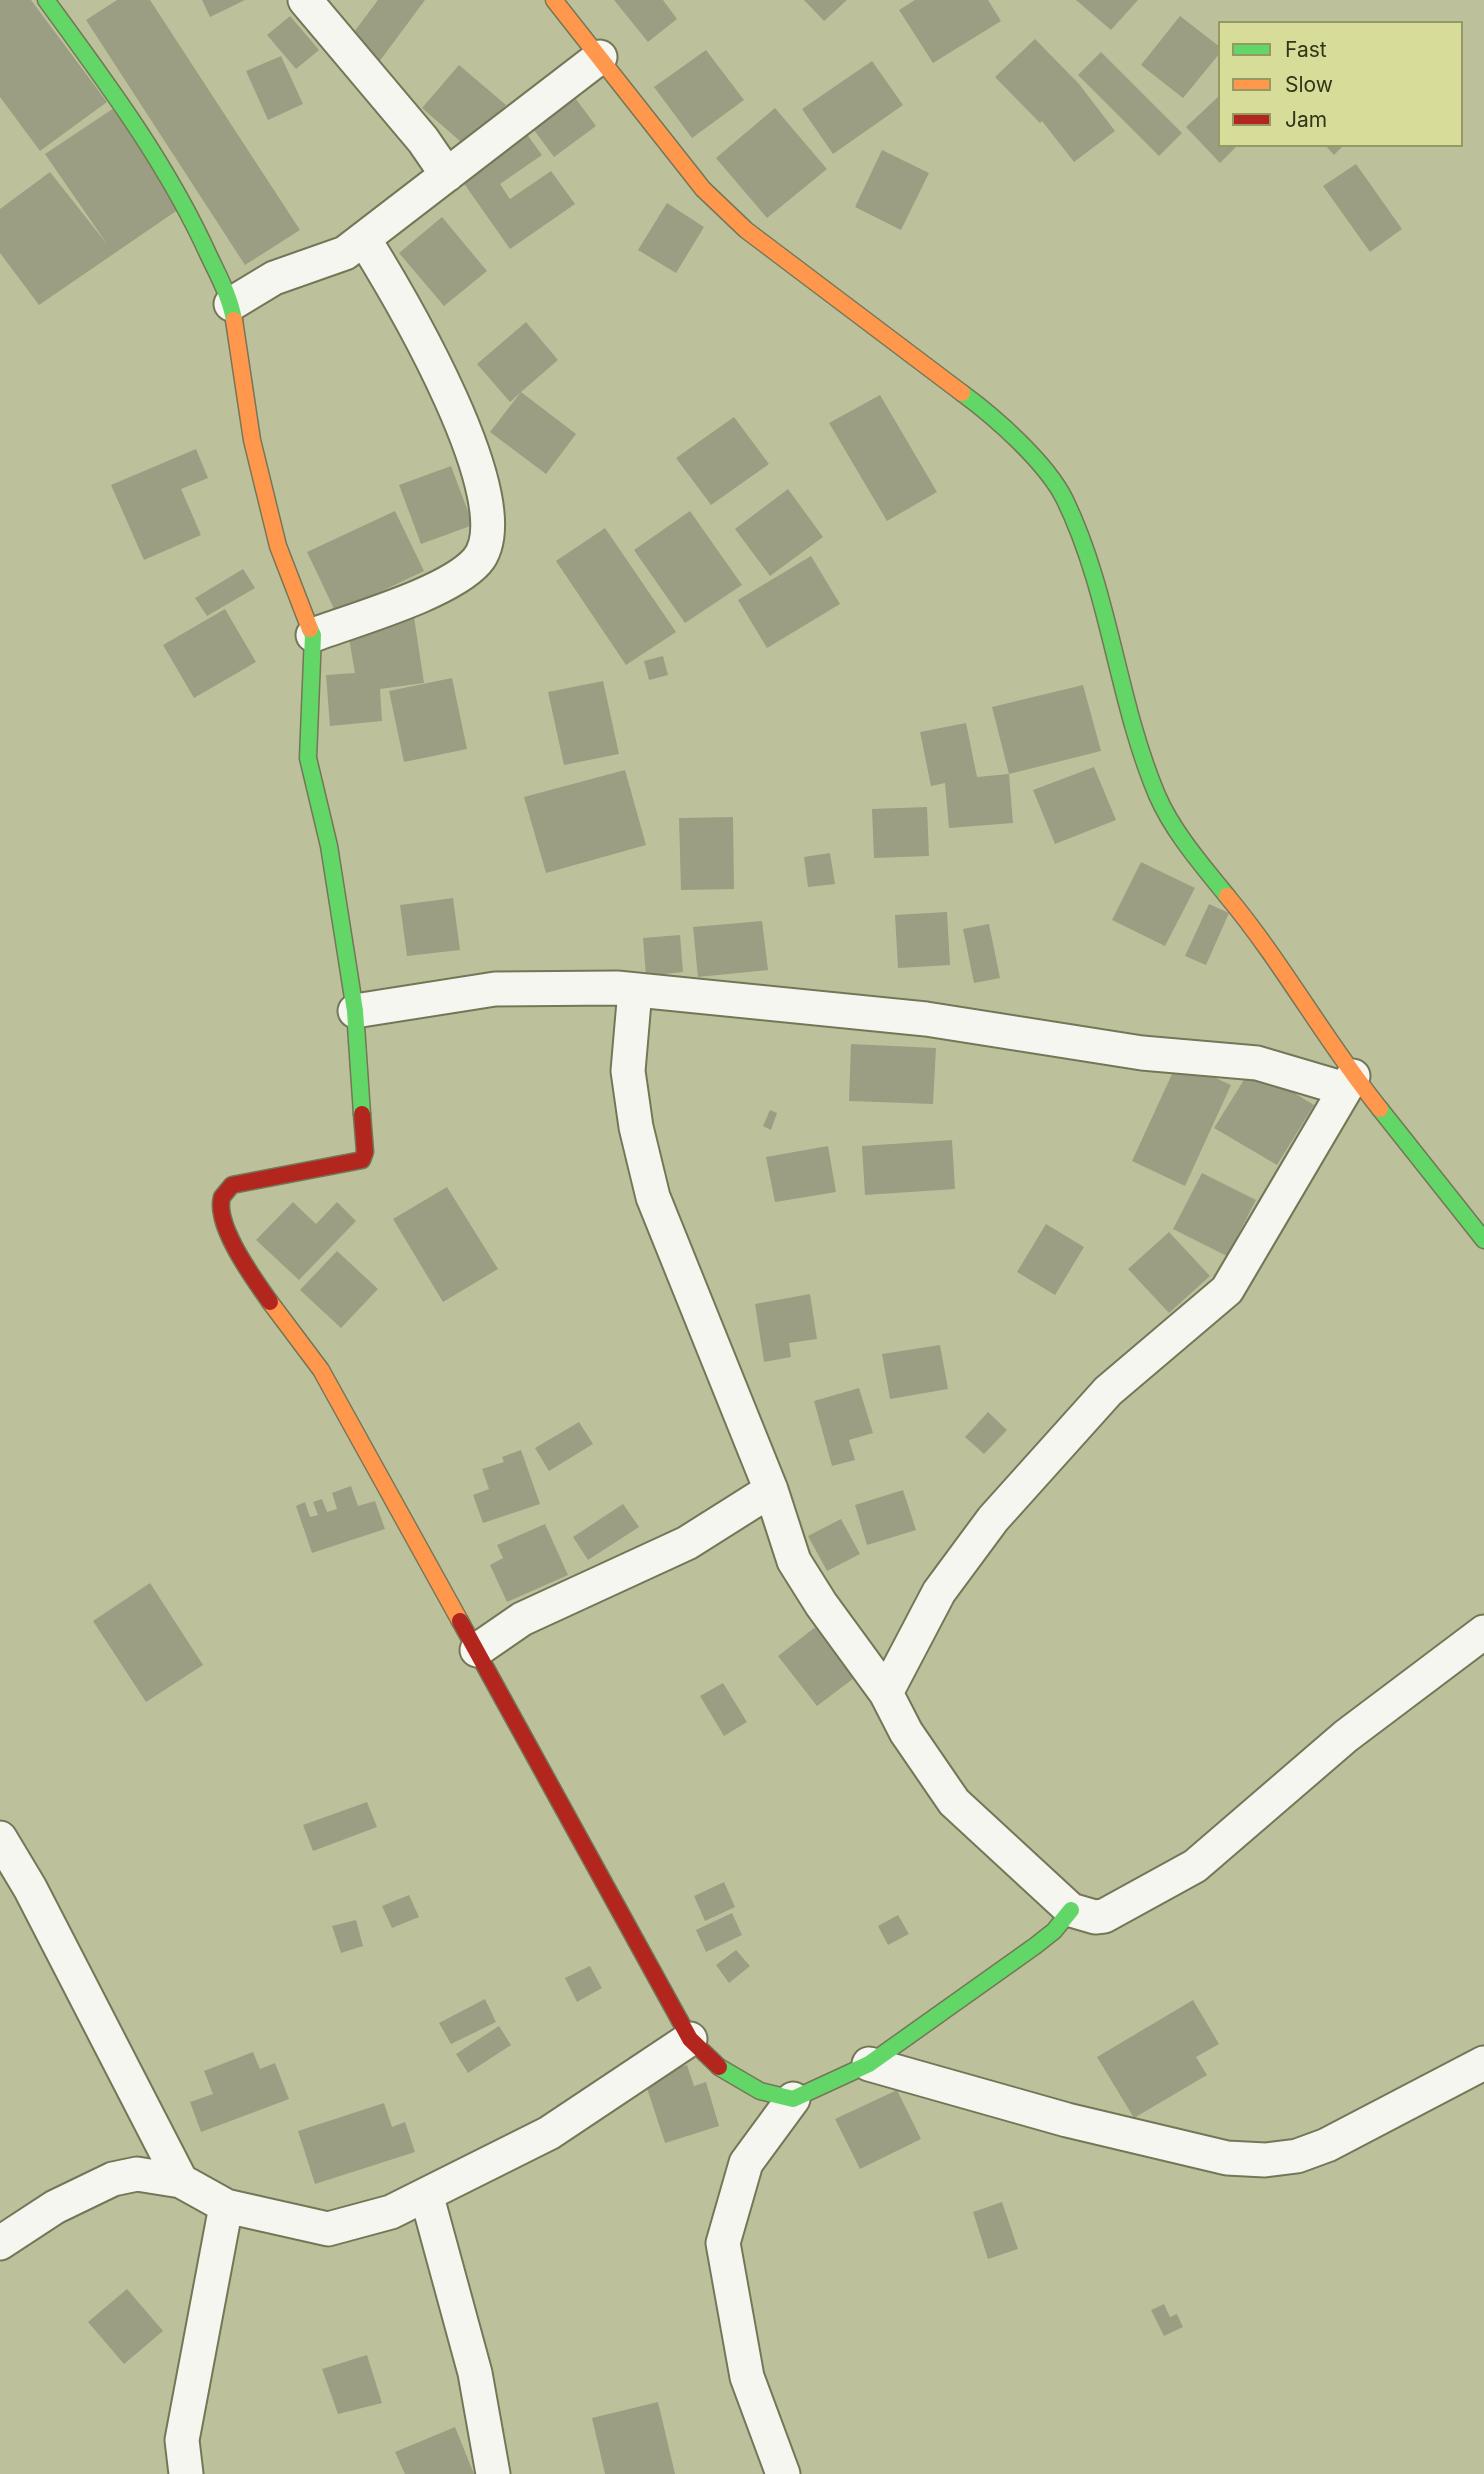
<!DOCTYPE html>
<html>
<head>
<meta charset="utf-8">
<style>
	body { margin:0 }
	#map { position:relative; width:1484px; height:2474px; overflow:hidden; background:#bdc19b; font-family:Inter,sans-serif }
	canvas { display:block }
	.legend { position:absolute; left:1218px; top:21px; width:245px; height:126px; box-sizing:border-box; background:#d7dd98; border:2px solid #959a65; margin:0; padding:9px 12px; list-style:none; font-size:21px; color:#333519 }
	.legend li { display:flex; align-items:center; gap:14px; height:35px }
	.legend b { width:35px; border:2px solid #959a65 }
</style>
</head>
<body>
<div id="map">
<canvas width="1484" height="2474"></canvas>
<ul class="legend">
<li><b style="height:9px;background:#63d668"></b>Fast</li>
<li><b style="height:9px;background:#ff974d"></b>Slow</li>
<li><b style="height:9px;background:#b3261e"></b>Jam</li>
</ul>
</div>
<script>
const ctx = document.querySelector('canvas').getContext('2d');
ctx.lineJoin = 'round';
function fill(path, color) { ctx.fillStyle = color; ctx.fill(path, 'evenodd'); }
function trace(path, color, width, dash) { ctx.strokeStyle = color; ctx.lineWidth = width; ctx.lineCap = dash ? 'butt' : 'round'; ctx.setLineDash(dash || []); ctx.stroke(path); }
fill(new Path2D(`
	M0,0H31L107,102L40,151L0,97Z
	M117,0H150L300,230L245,265L86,20Z
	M202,0H245L210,17Z
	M378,0H425L379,62L348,40Z
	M614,0H663L677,19L648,42Z
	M804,0H847L824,21Z
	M915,0H988L1001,21L933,63L899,10Z
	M1076,0H1138L1111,30Z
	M290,16L319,50L296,69L267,35Z
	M1180,16L1220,47V53L1183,98L1141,65Z
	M1035,39L1079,84L1115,131L1074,162L1042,121L1040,123L995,77Z
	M706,50L744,100L692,138L654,87Z
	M1101,52L1182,133L1159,156L1078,75Z
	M281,56L303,104L268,120L246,71Z
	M872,61L903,105L833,154L802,109Z
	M459,65L506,105L468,148L422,108Z
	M573,95L596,126L554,157L531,126Z
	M1220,95V145H1238L1220,163L1186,127Z
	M114,108L182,207L39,305L0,253V209L50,172L107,244L45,154Z
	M775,108L827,169L767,218L716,158Z
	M523,129L542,155L500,184L510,199L551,171L575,204L510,249L458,175Z
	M1325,145H1344L1334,155Z
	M882,150L929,173L901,230L855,207Z
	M1356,164L1402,229L1370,252L1323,186Z
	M667,203L704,227L676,273L638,250Z
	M442,217L487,271L444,306L399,253Z
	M526,322L558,360L521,392L576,434L546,474L490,432L521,392L510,402L477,364Z
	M880,395L937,492L887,521L829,423Z
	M734,417L769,464L711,505L676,458Z
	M196,449L208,478L181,489L201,535L144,560L111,485Z
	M451,466L473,525L421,544L399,485Z
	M788,489L823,537L770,576L735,529Z
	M395,511L424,571L336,613L307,552Z
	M690,511L742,585L685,623L634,550Z
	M605,528L676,632L626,665L556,561Z
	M811,556L840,604L767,648L738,600Z
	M243,569L255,588L207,616L195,598Z
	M225,609L256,662L194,698L163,645Z
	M414,617L424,683L380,689L382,721L330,726L326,675L355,673L347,627Z
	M663,656L668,675L649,680L644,661Z
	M452,678L467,749L404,762L389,691Z
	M603,681L619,754L564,765L548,692Z
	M1083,685L1101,751L1009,774L992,707Z
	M966,723L977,777L1009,774L1013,823L949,828L945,783L931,786L920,732Z
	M1094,767L1116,820L1055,844L1033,790Z
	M625,770L646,845L546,873L524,797Z
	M927,807L929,856L874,858L872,809Z
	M733,817L734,889L681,890L679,818Z
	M830,853L835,884L808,887L804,857Z
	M1141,862L1195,888L1165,946L1112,920Z
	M453,898L460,950L407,956L400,905Z
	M1209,904L1229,913L1206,965L1185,956Z
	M947,912L950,965L898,968L895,915Z
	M762,921L768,970L698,977L693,927Z
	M989,924L1000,978L974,983L963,929Z
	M680,935L683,972L646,976L643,938Z
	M851,1044L936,1048L933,1104L849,1101Z
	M1178,1061L1231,1085L1185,1186L1132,1161Z
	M1252,1067L1314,1105L1277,1165L1214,1128Z
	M770,1110L777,1113L771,1130L763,1126Z
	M952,1140L955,1189L865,1195L862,1146Z
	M828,1146L836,1192L775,1202L766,1157Z
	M1202,1173L1256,1200L1227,1256L1173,1229Z
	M447,1187L498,1269L443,1302L393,1219Z
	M293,1202L316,1224L337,1202L356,1221L299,1280L256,1240Z
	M1046,1224L1084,1247L1055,1295L1017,1272Z
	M1169,1232L1210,1276L1169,1313L1128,1269Z
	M337,1251L378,1289L341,1328L300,1290Z
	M810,1294L817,1339L789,1343L791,1357L764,1362L755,1304Z
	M940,1345L948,1389L890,1399L882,1354Z
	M859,1388L873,1433L849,1440L855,1460L832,1466L814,1401Z
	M988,1412L1007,1430L984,1454L965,1437Z
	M579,1422L593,1444L549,1471L535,1448Z
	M521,1450L540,1504L483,1523L473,1495L489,1489L482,1469L504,1462L502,1457Z
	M351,1486L358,1506L375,1501L385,1529L312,1553L296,1506L305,1502L310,1517L318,1515L313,1502L322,1499L327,1512L337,1509L332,1493Z
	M903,1490L916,1530L867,1545L855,1505Z
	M623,1504L639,1527L588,1560L573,1537Z
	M841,1519L860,1554L827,1571L808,1536Z
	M545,1524L568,1575L507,1602L490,1565L503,1558L497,1545Z
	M150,1583L203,1665L146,1702L93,1621Z
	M818,1625L858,1675L817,1706L778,1656Z
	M723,1683L747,1722L724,1736L700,1696Z
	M367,1802L377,1827L313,1851L303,1825Z
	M724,1882L735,1907L705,1921L694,1896Z
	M409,1895L419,1917L392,1928L382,1906Z
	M732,1913L742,1935L706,1952L696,1930Z
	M898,1915L909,1934L888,1945L878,1926Z
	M356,1920L363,1946L341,1953L332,1926Z
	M736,1950L750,1966L729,1983L716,1965Z
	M590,1966L602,1988L577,2002L565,1978Z
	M485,1999L496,2022L451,2044L439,2023Z
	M1193,2000L1219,2044L1196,2057L1207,2075L1134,2118L1097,2057Z
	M499,2026L511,2045L468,2073L456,2054Z
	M253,2052L260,2069L275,2063L289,2099L201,2132L190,2102L213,2094L204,2071Z
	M687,2065L694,2086L706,2082L719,2126L665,2143L644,2079Z
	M897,2090L921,2139L860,2169L835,2119Z
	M384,2103L392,2127L405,2122L415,2152L315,2184L298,2131Z
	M1002,2202L1018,2249L988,2259L973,2212Z
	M127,2289L163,2331L124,2364L88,2322Z
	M1164,2304L1170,2317L1177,2314L1183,2327L1164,2336L1151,2310Z
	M367,2355L382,2403L338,2414L322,2369Z
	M658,2402L675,2474H605L592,2418Z
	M455,2427L474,2474H405L395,2452Z`), '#9b9e82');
const street = new Path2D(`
	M305,0L423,140L447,175
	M231,304L274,278L345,253L600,57
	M313,635C356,619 449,593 477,561C525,505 397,292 364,239
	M635,990L628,1071L636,1127L653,1197L771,1490L794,1561L821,1604L886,1693L906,1732L954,1802L1071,1910L1095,1917L1104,1916L1195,1866L1346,1736L1484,1632
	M355,1011L495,989L617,988L926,1019L1142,1053L1257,1063L1345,1089
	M477,1650L522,1619L687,1543L771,1490
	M886,1693L939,1592L993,1519L1108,1391L1227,1290L1353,1076
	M0,1838L30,1888L181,2181
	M869,2064L1067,2120L1227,2158L1265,2160L1297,2156L1327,2145L1484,2063
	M427,2197L475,2373L493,2474
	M0,2243L55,2207L113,2179L137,2174L181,2181L226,2206L328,2229L391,2212L549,2133L690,2039
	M186,2474L182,2440L226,2206
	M783,2474L747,2377L723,2243L746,2163L793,2099`);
const fast = new Path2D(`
	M46,0C106,82 167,163 209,256C219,277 230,297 234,320
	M962,393C995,417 1047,463 1065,500C1110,593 1117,700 1157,795C1173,832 1202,865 1227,896
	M310,629L313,635L308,758L329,846L355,1011L362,1114
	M1380,1109L1484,1240
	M719,2067L760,2091L793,2099L869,2064L1035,1946L1054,1931L1071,1910`);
const slow = new Path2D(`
	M554,0L703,189L746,230L962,393
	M234,320L252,440L278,546L310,629
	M1227,896C1283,963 1325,1041 1380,1109
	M270,1302L321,1370L460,1621`);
const jam = new Path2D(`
	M270,1302C254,1279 214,1225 222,1197L232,1185L362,1160L365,1152L362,1114
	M460,1621L690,2039L719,2067`);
trace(street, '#747757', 37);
trace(fast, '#747757', 19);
trace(slow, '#747757', 19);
trace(jam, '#747757', 19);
trace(street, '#f5f6f0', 33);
trace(fast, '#63d668', 16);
trace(slow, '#ff974d', 16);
trace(jam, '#b3261e', 16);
</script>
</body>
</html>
